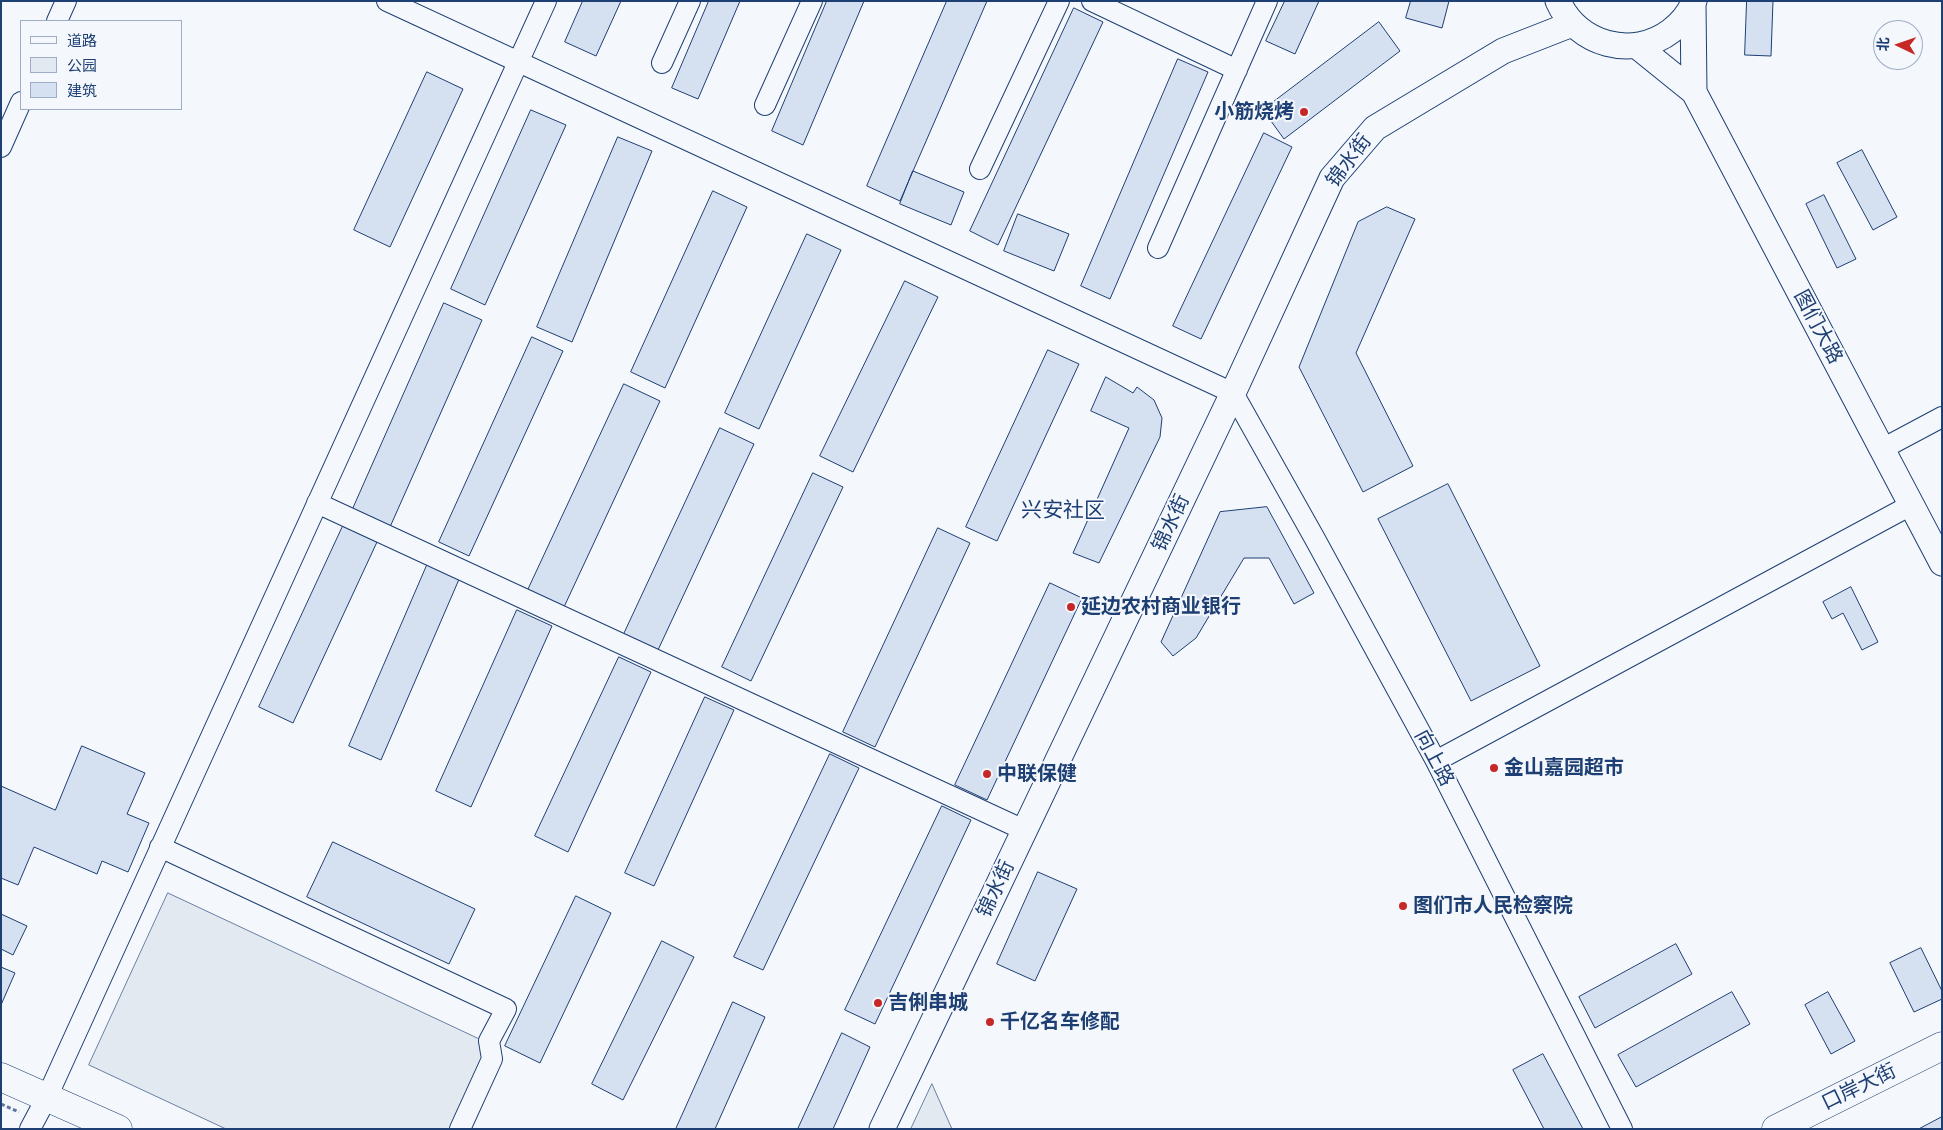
<!DOCTYPE html>
<html>
<head>
<meta charset="utf-8">
<style>
	body { margin:0 }
	#map { position:relative; width:1943px; height:1130px; overflow:hidden; background:#f4f7fb; font-family:"Alegreya Sans","Noto Sans SC",sans-serif }
	canvas { display:block }
	.frame { position:absolute; inset:0; border:2px solid #1d3f73; pointer-events:none }
	.legend { position:absolute; left:20px; top:20px; width:162px; height:90px; box-sizing:border-box; background:#f4f7fb; border:1px solid #9eadc5; margin:0; padding:6px 9px; list-style:none; font-size:15px; color:#1d3f73 }
	.legend li { display:flex; align-items:center; gap:10px; height:25px }
	.legend b { width:25px; border:1px solid #9eadc5 }
	.north { position:absolute; left:1873px; top:20px; width:50px; height:50px; box-sizing:border-box; background:#f4f7fb; border:1px solid #9eadc5; border-radius:50%; rotate:273deg; font-size:14px; font-weight:700; line-height:20px; text-align:center; color:#1d3f73 }
	.north::after { content:''; display:block; margin:auto; width:18px; height:22px; background:#c62828; clip-path:polygon(50% 0,100% 100%,50% 72%,0 100%) }
</style>
</head>
<body>
<div id="map">
<canvas width="1943" height="1130"></canvas>
<div class="frame"></div>
<ul class="legend">
<li><b style="height:6px;background:#f4f7fb"></b>道路</li>
<li><b style="height:14px;background:#e3e9f0"></b>公园</li>
<li><b style="height:14px;background:#d5e0f0"></b>建筑</li>
</ul>
<div class="north">北</div>
</div>
<script>
const ctx = document.querySelector('canvas').getContext('2d');
ctx.lineJoin = 'round';
function fill(path, color) { ctx.fillStyle = color; ctx.fill(path, 'evenodd'); }
function trace(path, color, width, dash) { ctx.strokeStyle = color; ctx.lineWidth = width; ctx.lineCap = dash ? 'butt' : 'round'; ctx.setLineDash(dash || []); ctx.stroke(path); }
function drawText(font, color, halo, rows, align = 'center') {
  ctx.font = font + ' "Alegreya Sans","Noto Sans SC",sans-serif'; ctx.lineWidth = 4; ctx.setLineDash([]); ctx.textBaseline = 'middle'; ctx.strokeStyle = halo; ctx.fillStyle = color; for (const [text, x, y, turn = 0] of rows) {
    ctx.save(); ctx.translate(x, y); ctx.rotate((+turn || 0) * Math.PI / 180); ctx.textAlign = isNaN(turn) ? turn : align; if (halo) ctx.strokeText(text, 0, 0); ctx.fillText(text, 0, 0); ctx.restore();
  }
}
const green = new Path2D(`
	M168,893L490,1044L450,1129H226L89,1065Z
	M932,1084L952,1129H911Z`);
fill(green, '#e3e9f0');
trace(green, '#687fa3', 1);
const building = new Path2D(`
	M583,1H621L596,56L565,42Z
	M709,1H740L698,99L672,88Z
	M827,1H864L803,145L772,131Z
	M947,1H987L900,201L867,186Z
	M1285,1H1319L1295,54L1266,41Z
	M1411,1H1449L1442,28L1406,18Z
	M1747,1H1773L1771,56L1745,55Z
	M1074,8L1103,22L998,245L970,231Z
	M1379,22L1400,51L1284,139L1263,110Z
	M1178,59L1208,72L1110,299L1081,286Z
	M427,72L463,89L390,247L354,230Z
	M531,110L566,125L485,305L451,289Z
	M1264,133L1292,147L1201,339L1173,326Z
	M618,137L652,151L572,342L537,327Z
	M1862,150L1897,217L1873,230L1837,163Z
	M913,171L964,192L951,225L900,204Z
	M713,191L747,207L665,388L631,372Z
	M1824,195L1856,259L1837,268L1806,204Z
	M1387,207L1415,219L1356,353L1413,466L1363,492L1299,367L1358,222Z
	M1018,214L1069,234L1054,271L1004,251Z
	M807,234L841,250L759,429L725,413Z
	M905,281L938,297L853,472L820,456Z
	M444,303L482,320L390,527L352,511Z
	M532,337L563,351L469,556L439,542Z
	M1048,350L1079,364L997,541L966,527Z
	M1106,377L1133,393L1137,387L1154,400L1162,418L1160,437L1099,563L1073,553L1129,428L1091,411Z
	M624,384L660,401L564,607L528,590Z
	M720,428L754,444L658,650L624,634Z
	M813,473L843,487L751,681L722,667Z
	M1448,484L1540,666L1471,701L1378,519Z
	M1267,507L1314,593L1294,604L1269,558H1244L1196,638L1173,656L1161,642L1220,512Z
	M343,526L377,542L293,723L259,707Z
	M938,528L970,543L875,747L843,732Z
	M428,563L460,577L381,760L349,746Z
	M1050,583L1082,598L987,800L955,785Z
	M1851,587L1878,642L1862,650L1843,613L1832,619L1823,602Z
	M517,610L552,626L471,807L436,791Z
	M619,657L651,672L568,852L535,836Z
	M705,697L734,710L654,886L625,873Z
	M82,746L145,773L127,814L149,823L128,872L102,861L97,874L34,847L18,885L1,878V786L55,810Z
	M830,754L859,768L763,970L734,957Z
	M942,806L971,820L875,1024L845,1010Z
	M333,842L475,909L449,964L307,897Z
	M1038,872L1077,889L1035,981L997,964Z
	M576,896L611,913L540,1063L505,1046Z
	M1,914L27,926L13,955L1,949Z
	M662,941L694,957L623,1100L592,1084Z
	M1676,944L1692,974L1595,1028L1579,997Z
	M1921,948L1942,991V999L1914,1012L1890,963Z
	M1,967L15,973L1,1005Z
	M1732,992L1750,1024L1636,1087L1618,1055Z
	M1828,992L1855,1041L1831,1054L1805,1005Z
	M733,1002L765,1017L715,1129H676Z
	M842,1033L870,1047L833,1129H798Z
	M1543,1054L1583,1129H1544L1513,1070Z
	M1942,1117V1129H1919Z`);
fill(building, '#d5e0f0');
trace(building, '#1d3f73', 1);
const minor = new Path2D(`
	M387,1L1233,393L1315,539L1436,761L1622,1129
	M1092,1L1237,70
	M57,21L66,1
	M662,63L690,1
	M765,105L812,1
	M1,147L21,102
	M980,169L1059,1
	M1158,248L1267,1
	M1882,449L1942,417
	M317,503L1024,830
	M1436,761L1911,505
	M160,847L506,1009L489,1041L492,1059L460,1129
	M30,1129L47,1097L546,1`);
const major = new Path2D(`
	M1558,1C1577,45 1633,60 1671,31C1680,24 1690,13 1694,1
	M1637,46L1694,92L1693,4
	M1694,92L1942,563
	M882,1129L1233,393L1332,178L1375,128L1503,51L1572,24`);
const highway = new Path2D(`
	M1,1077L118,1129
	M1776,1129L1942,1046`);
trace(minor, '#1d3f73', 22);
trace(major, '#1d3f73', 27);
trace(highway, '#1d3f73', 29);
trace(new Path2D(`
	M1,1104L19,1112`), '#5e769c', 3, [4, 2.5]);
trace(minor, '#f4f7fb', 20);
trace(major, '#f4f7fb', 25);
trace(highway, '#f4f7fb', 28);
for (const [x, y, r, color] of [
	[1304,112,5,"#c62828"],
	[1071,607,5,"#c62828"],
	[1494,768,5,"#c62828"],
	[987,774,5,"#c62828"],
	[1403,906,5,"#c62828"],
	[878,1003,5,"#c62828"],
	[990,1022,5,"#c62828"]
]) { const dot = new Path2D(); dot.arc(x, y, r, 0, 2 * Math.PI); ctx.fillStyle = color; ctx.fill(dot); trace(dot, '#f4f7fb', 2); }
drawText('bold 20px', '#1d3f73', '#f4f7fb', [
	["小筋烧烤",1294,112,"right"],
	["延边农村商业银行",1081,607],
	["金山嘉园超市",1504,768],
	["中联保健",997,774],
	["图们市人民检察院",1413,906],
	["吉俐串城",888,1003],
	["千亿名车修配",1000,1022]
], 'left');
drawText('20px', '#1d3f73', '#f4f7fb', [
	["锦水街",1349,161,-53],
	["图们大路",1818,327,62],
	["锦水街",1171,523,-65],
	["向上路",1434,758,62],
	["锦水街",996,889,-65],
	["口岸大街",1859,1087,-26]
]);
drawText('21px', '#1d3f73', '#f4f7fb', [
	["兴安社区",1063,511]
]);
</script>
</body>
</html>
